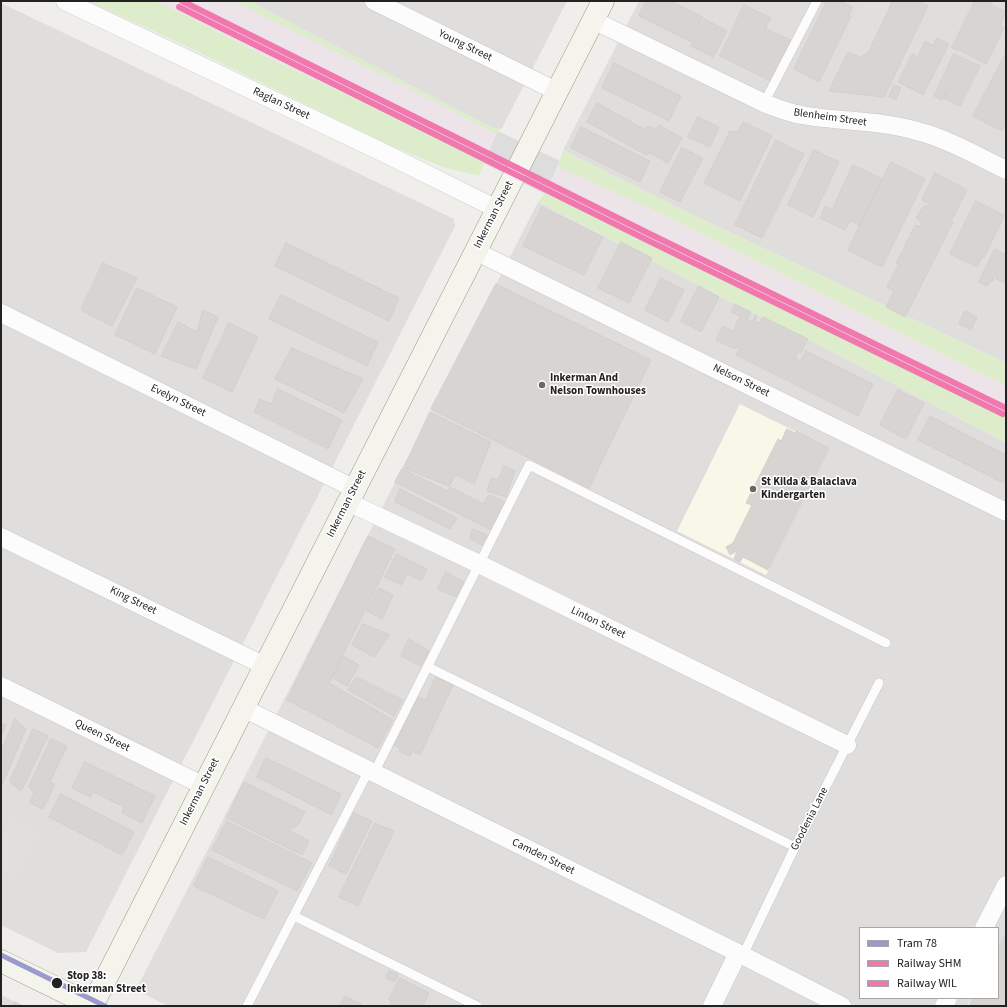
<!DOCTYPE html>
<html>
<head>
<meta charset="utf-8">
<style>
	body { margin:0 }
	#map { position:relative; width:1007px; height:1007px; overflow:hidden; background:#f0eeeb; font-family:"Source Sans 3",sans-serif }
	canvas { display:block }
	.frame { position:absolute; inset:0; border:2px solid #222; pointer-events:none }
	.legend { position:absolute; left:859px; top:927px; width:140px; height:72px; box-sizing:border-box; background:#fff; border:1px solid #a7a7a7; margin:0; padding:5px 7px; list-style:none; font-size:12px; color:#222 }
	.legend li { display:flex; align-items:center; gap:8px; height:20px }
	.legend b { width:20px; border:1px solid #a7a7a7 }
</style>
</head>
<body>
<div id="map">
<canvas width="1007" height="1007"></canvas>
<div class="frame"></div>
<ul class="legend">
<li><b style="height:5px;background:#9a9acd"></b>Tram 78</li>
<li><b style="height:5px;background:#f178af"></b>Railway SHM</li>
<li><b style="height:5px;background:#f178af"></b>Railway WIL</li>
</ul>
</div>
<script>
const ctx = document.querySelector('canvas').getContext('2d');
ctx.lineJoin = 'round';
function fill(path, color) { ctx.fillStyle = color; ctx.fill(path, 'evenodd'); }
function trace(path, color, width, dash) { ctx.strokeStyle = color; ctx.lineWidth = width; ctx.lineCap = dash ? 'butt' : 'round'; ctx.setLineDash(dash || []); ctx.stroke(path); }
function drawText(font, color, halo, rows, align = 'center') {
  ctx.font = font + ' "Source Sans 3",sans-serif'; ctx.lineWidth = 3; ctx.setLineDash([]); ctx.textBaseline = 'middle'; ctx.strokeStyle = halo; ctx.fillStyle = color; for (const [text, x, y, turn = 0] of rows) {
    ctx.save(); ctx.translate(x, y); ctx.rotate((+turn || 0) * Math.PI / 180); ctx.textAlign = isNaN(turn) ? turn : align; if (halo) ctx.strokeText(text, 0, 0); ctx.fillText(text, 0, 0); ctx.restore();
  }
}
fill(new Path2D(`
	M249,1H567L502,128H493Z
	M639,1H1006V363L689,213L563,150Z
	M1,3L454,219L455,226L86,952L58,953L1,925Z
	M538,202L735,304L808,339L1006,443V935L998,950V928H860V998H972L967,1006H168L140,992L138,986Z
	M1,995L23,1006H1Z`), '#dfdedc');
fill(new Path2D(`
	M157,1H234L414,91L496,134L485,159L275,61Z
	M558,167L666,216L1006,386V417L547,190Z`), '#ede4e9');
fill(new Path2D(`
	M740,404L829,448L766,575L677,531Z`), '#f8f7e8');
fill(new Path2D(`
	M88,1H157L275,61L485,159L479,176L443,167L391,146L188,47Z
	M234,1H249L493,128H502L498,131L496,134L414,91Z
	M563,150L689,213L1006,363V386L666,216L558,167Z
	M547,190L1006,417V443L808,339L735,304L650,260L621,242L620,244L538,202Z`), '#ddeccb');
fill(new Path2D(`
	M865,1H893L868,53L860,57L842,48Z
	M11,819L39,833L16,878L1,870V839Z`), '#e0dfde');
fill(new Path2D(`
	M498,131L560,161L545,194L483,163Z`), '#dedddd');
const building = new Path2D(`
	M646,1H670L703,17L691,42L639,16Z
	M827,1H840L853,7L848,16H851L819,82L794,69Z
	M893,1H917L928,6L884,97L829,91L848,52L860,57L868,53Z
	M975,1H988L991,2L990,4L1006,12L1000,25L1004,28L986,64L958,49V51L952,48Z
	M744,5L771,18L765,28L792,41L773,82L720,56Z
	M705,19L727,31L713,57L691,46Z
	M937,38L949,44L923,95L898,82L912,54L918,57L925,41L931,44L932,46L933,44L935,45L936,44L935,43Z
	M1006,53V122L1002,131L973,116Z
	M954,54L980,66L960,106L944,98L948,91H947L942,100L934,96Z
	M614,63L681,96L669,121L602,88Z
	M894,85L901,87L896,100L889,97Z
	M597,103L644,129L648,126L656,130L659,125L682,138L668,163L650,153L646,155L587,122Z
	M698,117L719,127L710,147L688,137Z
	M743,122L772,136L740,201L704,183L730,131L738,132Z
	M581,127L650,161L640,182L571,148Z
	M776,140L804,154L762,238L735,225Z
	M682,148L703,158L680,202L660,192Z
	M814,150L839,162L813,217L788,205Z
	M891,162L925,179L882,267L848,250Z
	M853,165L882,179L860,226L850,221L845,230L820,218L825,206L832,209Z
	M935,173L967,190L951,221L953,222L905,317L886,307L894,291L887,287L897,267L900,264H896L902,252L905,253L907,251L903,250L909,237H913L910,234L916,225L919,227L922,222L916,218L924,206H929V204L922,200Z
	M976,201L1004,215L1002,219H1003L984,257L983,256L977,267L950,254Z
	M542,207L603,237L584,275L523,246Z
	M621,242L652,258L629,303L598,288Z
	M286,243L399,298L389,321L275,266Z
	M995,249L1006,255V284L996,279L997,276L995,275L992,282L990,281L987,286L979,282Z
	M103,263L137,278L112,326L81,310Z
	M661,278L684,290L668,322L645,310Z
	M496,284L651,360L589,488L431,409Z
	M699,286L719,297L701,332L681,321Z
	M137,288L177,307L155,354L115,335Z
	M281,295L378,342L367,366L269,319Z
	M735,304L751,312L747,319L752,322L756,315L757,316L755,321L759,323L763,317L808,339L801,353L798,352L795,358L799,360L788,381L736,355L740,349L736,347L735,349L716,340L723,326L733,331L740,316L731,312Z
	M203,310L218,317L196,369L161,356L178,322L197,332Z
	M965,311L977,317L971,330L959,324Z
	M229,323L258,337L232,392L203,378Z
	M292,348L363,379L344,413L275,379Z
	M806,351L873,384L858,416L790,382Z
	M278,389L342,420L328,449L254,412L260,399L271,404Z
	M898,390L924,403L906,439L880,425Z
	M430,412L491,442L474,484L456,475L449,486L404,468Z
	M930,416L1006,455V477L1003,483L918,440Z
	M787,429L795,433L796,431L829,448L768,570L743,557L740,562L734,559L737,551L730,555L726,547L733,543L752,505L746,503L778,439L781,441Z
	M504,466L515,471L506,497L487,491L491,478L498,480Z
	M402,469L448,491L450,487L483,504L489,495L505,502L491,530L395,482Z
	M400,489L457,518L450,529L395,502Z
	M473,529L487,535L482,545L470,539Z
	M368,536L395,549L314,714L287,700Z
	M397,554L427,569L421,581L407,574L401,585L385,577Z
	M446,572L464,582L457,597L438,589Z
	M379,588L393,595L382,619L367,611Z
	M363,624L390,635L374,657L352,645Z
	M409,639L429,651L421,666L401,656Z
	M343,656L359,665L347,686L333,678Z
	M357,677L403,700L394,716L348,690Z
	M436,677L453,685L420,755L412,751L410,756L399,751L400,748L394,745L418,697L425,700Z
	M331,684L393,720L378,748L316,715Z
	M15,719L26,729L1,787V752Z
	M1,723L6,725L1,737Z
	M33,729L48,736L21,791L10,782Z
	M51,739L67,746L50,782L55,784L43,809L30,803L34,793L29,787Z
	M266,758L341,794L332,815L257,777Z
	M85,762L155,796L142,823L122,813L124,807L93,792L90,797L72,788Z
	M244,782L305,812L298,825L288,830L309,841L302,855L227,818Z
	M61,794L134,832L122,855L49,817Z
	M354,813L372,821L346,874L329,866Z
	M227,821L312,863L297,891L212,850Z
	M375,823L394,831L358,906L339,897Z
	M208,857L278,891L264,919L194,886Z
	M1006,934V1006H969L973,998H998V949Z
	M389,971L398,974L395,982L386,978Z
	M400,978L429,993L423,1006H389L392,1001L389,1000Z
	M345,996L361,1004L360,1006H340Z
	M15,1002L23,1006H13Z`);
fill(building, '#d7d4d2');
trace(building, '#d3d0cc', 1);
const lane = new Path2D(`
	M764,103L817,1
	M428,667L795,847
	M374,773L529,465L886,643
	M294,916L477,1006
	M743,955L795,847L879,683
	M247,1006L369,770`);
const street = new Path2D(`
	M65,1L382,152L497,209
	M374,1L556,91
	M593,20L764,103C777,108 789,113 802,115C840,122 880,120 917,131C948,139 977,156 1006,170
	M475,251L1006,512
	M1,313L355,489
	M348,502L479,564L847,745
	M1,537L265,666
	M1,686L204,786
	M243,708L738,953L842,1006
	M984,928L1006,885
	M712,1006L738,953
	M944,1006L948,998`);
const secondary = new Path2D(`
	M1,961L93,1006
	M92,1006L603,1`);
trace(lane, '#c9c8c7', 10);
trace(street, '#c9c8c7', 19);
trace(secondary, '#999a82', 23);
trace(lane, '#fdfcfc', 9);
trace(street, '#fdfcfc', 18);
trace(secondary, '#f4f4ed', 22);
trace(new Path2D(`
	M182,1L652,235L1006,408`), '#f178af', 6);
trace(new Path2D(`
	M179,7L649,241L1003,414`), '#f178af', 6);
trace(new Path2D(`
	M1,955L105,1006`), '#9a9acd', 5);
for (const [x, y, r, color] of [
	[542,385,4,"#6a6968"],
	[753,489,4,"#6a6968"],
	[57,983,6,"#222"]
]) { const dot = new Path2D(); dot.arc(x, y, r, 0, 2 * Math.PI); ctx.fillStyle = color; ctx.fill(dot); trace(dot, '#fff', 1.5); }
drawText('11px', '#222', '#fff', [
	["Young Street",465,46,26],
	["Raglan Street",281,104,25],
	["Blenheim Street",830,118,8],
	["Inkerman Street",494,215,-63],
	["Nelson Street",741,381,26],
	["Evelyn Street",178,401,26],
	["Inkerman Street",347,504,-63],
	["King Street",133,601,26],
	["Linton Street",598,623,26],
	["Queen Street",102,736,26],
	["Inkerman Street",200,792,-63],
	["Goodenia Lane",810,819,-63],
	["Camden Street",543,857,26]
]);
drawText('bold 11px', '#222', '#fff', [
	["Inkerman And",550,379],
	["Nelson Townhouses",550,392],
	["St Kilda & Balaclava",761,483],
	["Kindergarten",761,496]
], 'left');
drawText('bold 11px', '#222', '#fff', [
	["Stop 38:",67,977],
	["Inkerman Street",67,990]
], 'left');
</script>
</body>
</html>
